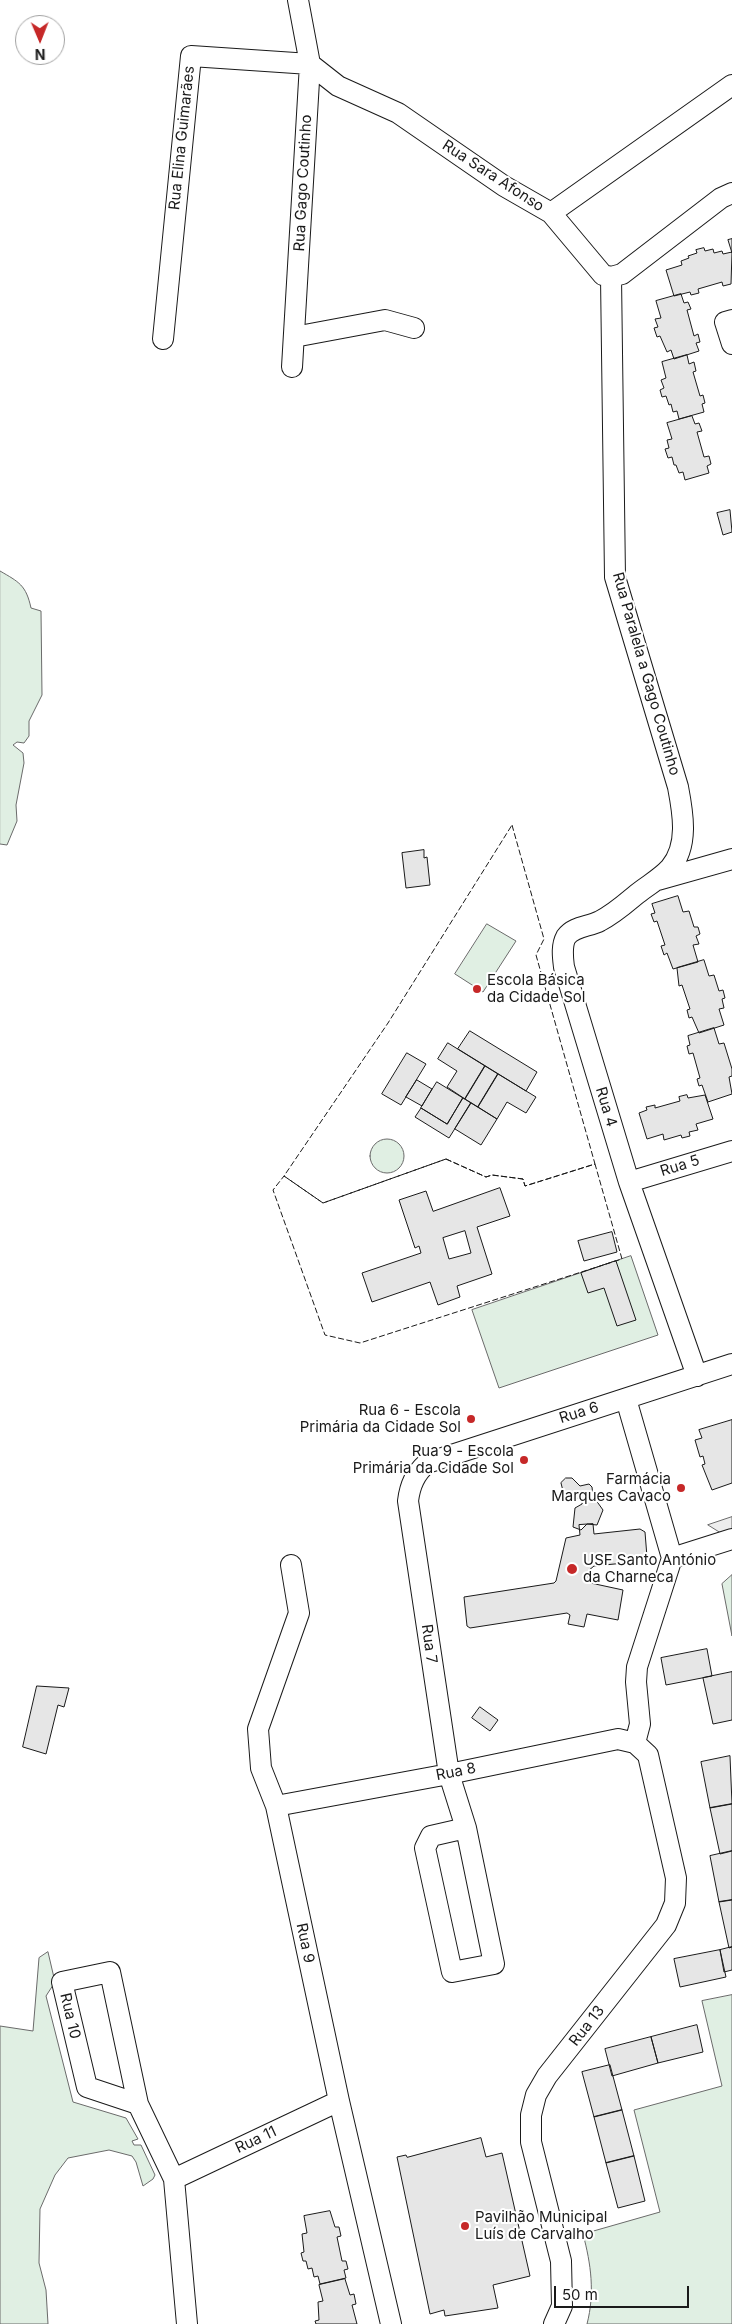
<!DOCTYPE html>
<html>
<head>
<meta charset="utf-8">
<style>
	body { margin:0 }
	#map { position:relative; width:732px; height:2324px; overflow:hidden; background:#fff; font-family:Inter,sans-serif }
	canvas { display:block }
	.north { position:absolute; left:15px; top:15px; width:50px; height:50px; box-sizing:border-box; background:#fff; border:1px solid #a3a3a3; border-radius:50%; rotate:179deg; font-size:14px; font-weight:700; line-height:20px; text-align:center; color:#1a1a1a }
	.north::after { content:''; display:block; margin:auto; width:18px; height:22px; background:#c62828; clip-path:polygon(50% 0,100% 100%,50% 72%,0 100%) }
	.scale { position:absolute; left:554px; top:2286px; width:135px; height:22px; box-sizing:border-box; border:2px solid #1a1a1a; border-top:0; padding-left:6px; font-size:15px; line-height:18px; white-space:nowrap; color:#1a1a1a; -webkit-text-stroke:4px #fff; paint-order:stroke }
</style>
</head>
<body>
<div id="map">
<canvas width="732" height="2324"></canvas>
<div class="north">N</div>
<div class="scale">50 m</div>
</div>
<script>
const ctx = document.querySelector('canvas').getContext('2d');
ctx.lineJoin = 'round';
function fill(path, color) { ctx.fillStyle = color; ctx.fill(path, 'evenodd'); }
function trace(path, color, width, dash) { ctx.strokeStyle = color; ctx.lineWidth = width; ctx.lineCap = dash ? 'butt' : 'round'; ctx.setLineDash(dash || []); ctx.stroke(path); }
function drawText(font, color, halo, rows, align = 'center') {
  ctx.font = font + ' Inter,sans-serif'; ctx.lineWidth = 4; ctx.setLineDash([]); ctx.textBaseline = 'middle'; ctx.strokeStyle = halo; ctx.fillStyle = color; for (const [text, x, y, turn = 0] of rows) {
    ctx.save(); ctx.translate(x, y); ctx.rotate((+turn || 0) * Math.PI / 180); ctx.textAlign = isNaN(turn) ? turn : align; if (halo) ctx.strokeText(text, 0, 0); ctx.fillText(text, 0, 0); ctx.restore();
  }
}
const green = new Path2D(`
	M0,571C19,582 26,585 31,608L41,611L42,695L29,721V736L24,743L17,742L13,745L23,753L24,763L16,805L17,821L7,845L0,844Z
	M487,924L516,941L483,992L455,974Z
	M370 1156a17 17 0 1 1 34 0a17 17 0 1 1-34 0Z
	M631,1256L658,1335L499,1388L472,1310Z
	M732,1575V1636L722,1584Z
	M48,1952L55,1982L46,1996L73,2102L126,2118L138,2139L132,2141L134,2145H141L155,2175L153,2179L143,2186L136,2162L132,2156L109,2150L68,2158L55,2175L40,2209L39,2263L46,2290L48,2324H0V2026L33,2031L39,1958Z
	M732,1995V2324H587C595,2293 591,2264 583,2234L660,2212L634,2110L722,2086L702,2001Z`);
fill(green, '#e0efe3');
trace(green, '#6a6a6a', 1);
const parking = new Path2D(`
	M732,1517V1532L724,1535L708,1525Z`);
fill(parking, '#ededed');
trace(parking, '#6a6a6a', 1);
const building = new Path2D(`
	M732,239V253L728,240Z
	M704,248L705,251L713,249L714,253L722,251L723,254L732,252L731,284L723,286L722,282L698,289L699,293L691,295L690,292L674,296L666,270L682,265L681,261L689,258L688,256L697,253L696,250Z
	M681,294L684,303L688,302L691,309L687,310L694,336L698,334L700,342L696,343L699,351L674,359L671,350L667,352L660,336L657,337L654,328L658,327L655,319L661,318L656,301Z
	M687,355L689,364L694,362L696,371L693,372L700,396L703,395L705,403L702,404L704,412L679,419L677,411L673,412L671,404L669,405L666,396L662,397L660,390L664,388L661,380L666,378L662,362Z
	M692,416L695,424L699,423L702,431L697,432L704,457L709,456L711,464L707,466L709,473L685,480L683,472L679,473L676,465H674L672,457L668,458L665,449L669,448L667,440L672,439L667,423Z
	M730,510L732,532L723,535L717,513Z
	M424,850V858L427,857L430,885L406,888L402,853Z
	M678,896L683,912L689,911L694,927H698L700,934L696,936L699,944L693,945L698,962L673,969L667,953L664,955L661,946L665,945L657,921L654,922L651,914L655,913L652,904Z
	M704,960L709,976L714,975L719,991L723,990L725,998L722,999L724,1008L719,1009L724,1025L699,1033L692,1017L689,1018L687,1010L690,1009L682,985L679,986L677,968Z
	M714,1028L719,1044L724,1043L732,1069V1076L729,1077L732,1094L708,1102L702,1085L699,1086L697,1079L700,1078L693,1053L689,1054L687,1046L690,1045L688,1036Z
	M470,1031L537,1072L526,1091L458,1049Z
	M448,1043L485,1066L465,1099L447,1087L457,1071L438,1059Z
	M407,1053L426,1064L401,1105L382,1094Z
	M485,1066L498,1074L478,1107L465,1099Z
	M498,1074L536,1097L526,1113L507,1102L497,1119L478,1107Z
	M417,1080L432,1089L422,1106L406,1097Z
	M437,1082L463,1098L447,1124L421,1108Z
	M687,1095L688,1098L705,1095L713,1119L696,1124L698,1130L689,1132L690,1136L682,1138L681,1135L664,1140L663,1134L647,1139L639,1113L647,1110L646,1107L655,1105V1108L680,1101L679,1097Z
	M463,1098L471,1103L449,1138L415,1117L421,1108L447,1124Z
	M471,1103L497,1119L481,1145L455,1129Z
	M500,1188L510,1216L477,1227L492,1274L457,1286L460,1297L438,1305L430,1282L372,1302L362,1273L421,1253L419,1246L415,1248L399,1200L426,1191L433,1211ZM465,1231L471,1253L449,1259L443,1238Z
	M612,1232L617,1252L584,1261L578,1241Z
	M616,1261L636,1320L617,1326L604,1288L588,1293L581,1273Z
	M732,1420V1483L712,1490L702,1465L705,1464L703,1456L700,1457L695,1440L702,1438L699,1430Z
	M566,1478H572L580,1486L589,1484L592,1487L593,1496L603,1510L597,1525L587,1524L581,1530L573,1527L575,1508L582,1504L583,1499L580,1498L572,1499L563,1491L561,1483Z
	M593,1524L594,1534L640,1529L645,1532L647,1557L645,1561L594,1566L588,1571L586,1582L623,1590L618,1620L587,1614L584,1627L568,1624L570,1615L567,1613L470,1628L467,1626L464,1597L554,1583L556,1581L566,1538L580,1535L579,1525Z
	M707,1649L712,1676L666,1685L661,1658Z
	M732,1672V1720L713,1724L703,1678Z
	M37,1686L69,1688L64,1707L58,1705L46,1754L23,1747Z
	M480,1707L498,1720L490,1731L472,1718Z
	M730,1756L732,1804L710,1808L701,1762Z
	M732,1804V1851L720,1854L710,1808Z
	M732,1851V1900L719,1902L710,1856Z
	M732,1900V1947L729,1948L719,1902Z
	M732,1947V1970L724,1972L720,1950Z
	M720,1950L726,1977L680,1987L674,1959Z
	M697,2025L703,2052L658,2063L651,2037Z
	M651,2037L658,2063L612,2076L605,2049Z
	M610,2065L622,2110L594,2117L582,2072Z
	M622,2110L634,2156L606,2163L594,2117Z
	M481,2138L486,2157L502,2153L530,2276L493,2285L498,2308L445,2316L444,2310L430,2314L397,2157L406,2155L407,2157Z
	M634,2156L645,2201L618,2208L606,2163Z
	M330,2211L335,2227H339L341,2236L337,2237L342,2261H346L348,2269L344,2270L346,2278L320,2284L318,2276L314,2277L312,2268L308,2269L306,2261H303L301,2253L304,2252L302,2234L307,2233L304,2216Z
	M345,2279L350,2295L354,2294L356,2304L352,2305L357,2324H316L315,2321L319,2320L318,2302L323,2301L319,2285Z`);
fill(building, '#e6e6e6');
trace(building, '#1a1a1a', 1);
const minor = new Path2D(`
	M310,64L338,86L398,113L504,186L551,213L603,275L611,277L622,274L721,198L732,193
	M551,213L732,85
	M611,277L615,577L678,787C683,813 689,846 670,868C660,879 648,885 637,894C625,904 614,914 600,921C589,927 574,926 566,937C561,946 563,958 564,967L629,1182L697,1376
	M732,320L725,322L732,344
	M294,337L385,320L414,328
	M163,339L191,56L310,64
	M292,367L310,64L298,0
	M658,880L732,859
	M629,1182L732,1151
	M626,1399L672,1558L637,1667L636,1682L640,1724L635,1743
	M672,1558L732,1539
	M291,1565L299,1613L258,1729L261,1768L276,1806L339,2101L391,2324
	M276,1806L449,1774L618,1739L635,1743L648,1755L676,1878L675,1903L666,1925L547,2076L536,2095L531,2115V2142L561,2261L562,2306L554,2324
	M466,1828L431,1836L425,1848L452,1972L494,1964L466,1828L449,1774L408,1501C410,1485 415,1474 427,1463L732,1364
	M138,2104L110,1972L62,1982L87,2087L138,2104L174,2179L187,2324
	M174,2179L339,2101`);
trace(minor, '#1a1a1a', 22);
trace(minor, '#fff', 20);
trace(new Path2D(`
	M512,825L544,939L536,955L595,1164L525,1186L523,1179L492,1175L486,1177L446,1159L323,1203L284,1176L388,1023Z
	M446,1159L486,1177L492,1175L523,1179L525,1186L595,1164L622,1259L360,1343L325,1335L273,1190L284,1176L323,1203Z`), '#1a1a1a', 1, [6, 2.5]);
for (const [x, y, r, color] of [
	[477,989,5,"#c62828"],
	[471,1419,5,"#c62828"],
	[524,1460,5,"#c62828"],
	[681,1488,5,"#c62828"],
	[572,1569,6,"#c62828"],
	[465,2226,5,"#c62828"]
]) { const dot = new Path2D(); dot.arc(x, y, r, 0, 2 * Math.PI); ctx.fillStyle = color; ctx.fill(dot); trace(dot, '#fff', 2); }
drawText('15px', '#1a1a1a', '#fff', [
	["Rua Elina Guimarães",182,138,-84],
	["Rua Sara Afonso",493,176,33],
	["Rua Gago Coutinho",303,183,-87],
	["Rua Paralela a Gago Coutinho",646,674,74],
	["Rua 4",606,1107,73],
	["Rua 5",680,1166,-17],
	["Rua 6",579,1413,-17],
	["Rua 7",429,1644,82],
	["Rua 8",456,1772,-11],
	["Rua 9",305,1943,78],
	["Rua 10",70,2016,77],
	["Rua 13",587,2026,-52],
	["Rua 11",256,2140,-25]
]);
drawText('15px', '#1a1a1a', '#fff', [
	["Escola Básica",487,980],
	["da Cidade Sol",487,997],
	["Rua 6 - Escola",461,1410,"right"],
	["Primária da Cidade Sol",461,1427,"right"],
	["Rua 9 - Escola",514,1451,"right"],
	["Primária da Cidade Sol",514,1468,"right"],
	["Farmácia",671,1479,"right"],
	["Marques Cavaco",671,1496,"right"],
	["USF Santo António",583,1560],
	["da Charneca",583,1577],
	["Pavilhão Municipal",475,2217],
	["Luís de Carvalho",475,2234]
], 'left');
</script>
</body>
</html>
